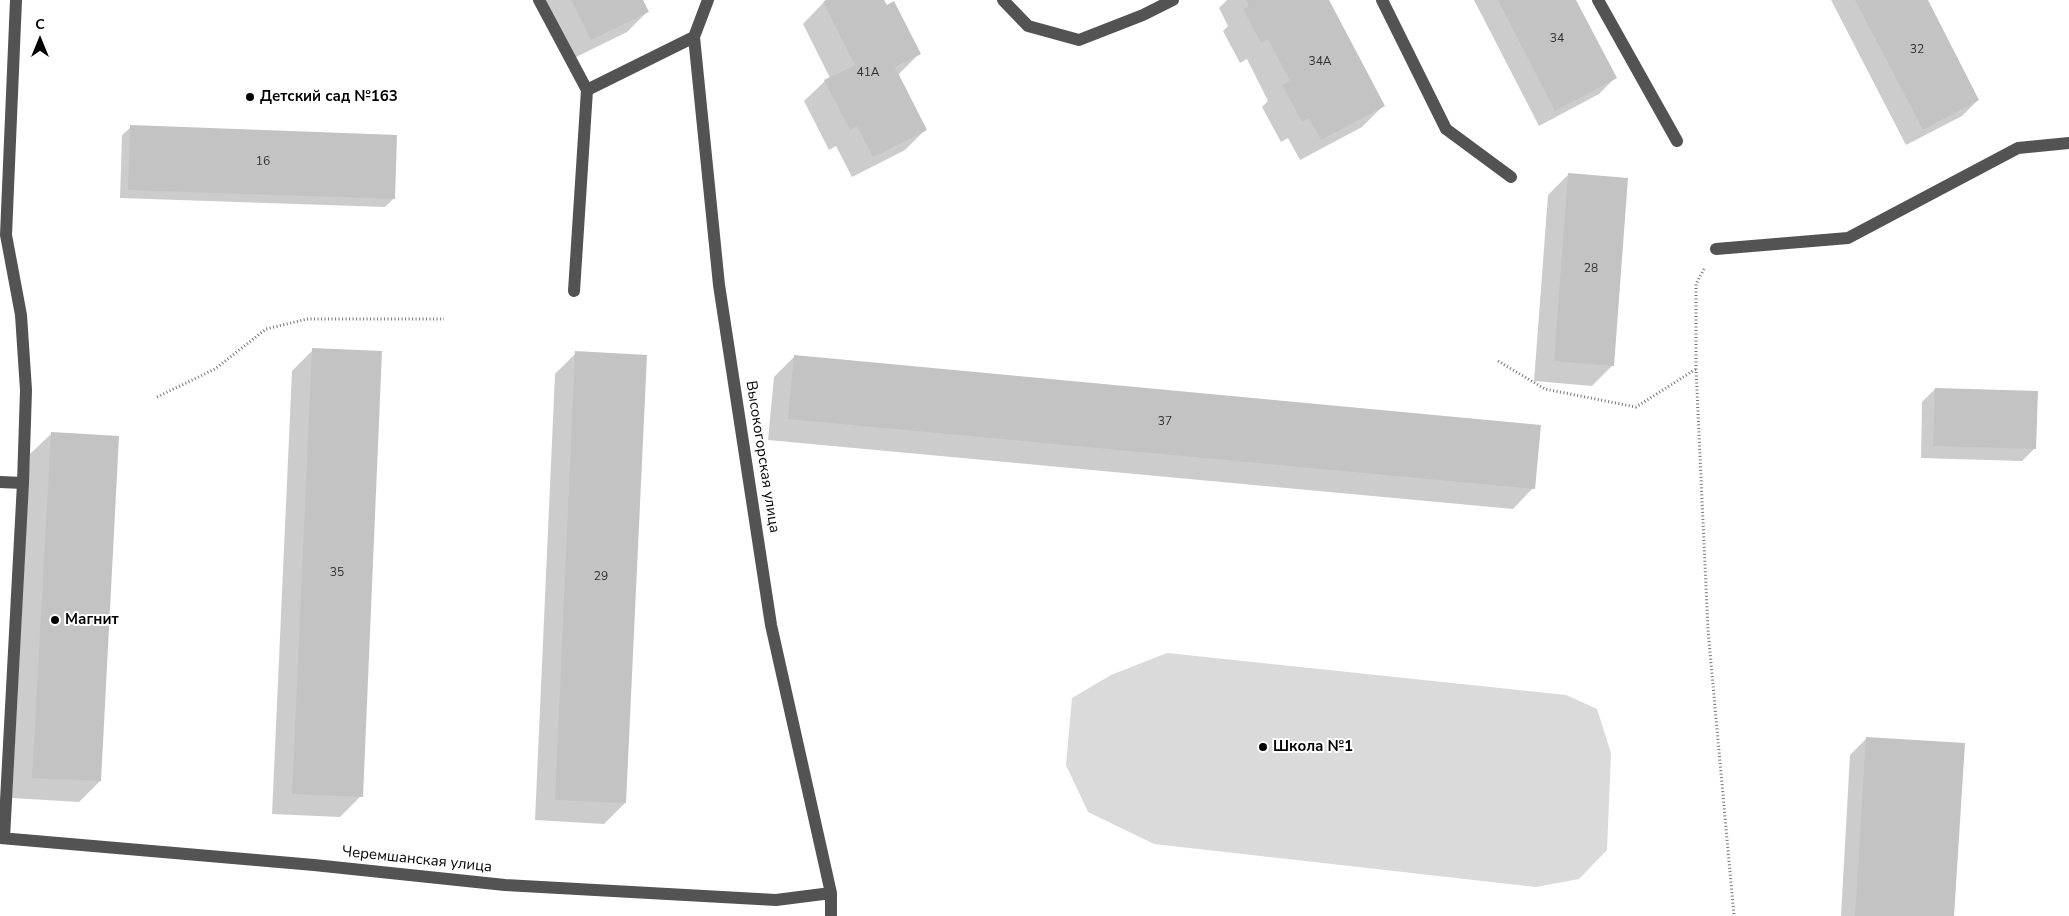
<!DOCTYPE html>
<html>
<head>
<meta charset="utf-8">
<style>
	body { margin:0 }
	#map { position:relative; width:2069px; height:916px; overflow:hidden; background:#fff; font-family:"Nunito Sans",sans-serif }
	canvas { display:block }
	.north { position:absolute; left:15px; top:15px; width:50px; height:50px; -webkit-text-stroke:4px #fff; paint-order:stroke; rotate:0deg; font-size:14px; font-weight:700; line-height:20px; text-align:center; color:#000 }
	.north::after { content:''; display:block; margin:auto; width:18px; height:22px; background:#000; clip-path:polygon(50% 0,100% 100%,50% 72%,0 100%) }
</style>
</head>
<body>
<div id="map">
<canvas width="2069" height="916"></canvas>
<div class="north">С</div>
</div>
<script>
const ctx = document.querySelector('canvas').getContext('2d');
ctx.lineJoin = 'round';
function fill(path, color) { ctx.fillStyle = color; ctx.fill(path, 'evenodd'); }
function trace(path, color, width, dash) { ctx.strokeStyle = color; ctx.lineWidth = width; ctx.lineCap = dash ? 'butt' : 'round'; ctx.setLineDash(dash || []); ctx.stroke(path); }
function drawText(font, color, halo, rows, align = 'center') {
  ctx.font = font + ' "Nunito Sans",sans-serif'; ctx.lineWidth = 4; ctx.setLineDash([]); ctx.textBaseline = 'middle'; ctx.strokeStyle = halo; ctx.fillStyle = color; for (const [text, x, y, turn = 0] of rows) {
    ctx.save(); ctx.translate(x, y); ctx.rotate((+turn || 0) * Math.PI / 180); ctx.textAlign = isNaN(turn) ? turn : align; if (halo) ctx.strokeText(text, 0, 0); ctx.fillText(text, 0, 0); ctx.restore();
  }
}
fill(new Path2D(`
	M1167,653L1566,695L1597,709L1611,753L1607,850L1579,879L1536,887L1154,844L1088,812L1066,765L1072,698L1111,675Z`), '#dadada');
fill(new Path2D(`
	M540,0H642L647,12L627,32L570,60Z
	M829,0H883L919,54L898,75L926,129L905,150L852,177L836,146L829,150L804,101L825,81L830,78L803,24L823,3Z
	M1227,0H1327L1383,106L1362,127L1300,160L1288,138L1281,142L1262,107L1268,101L1247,59L1240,63L1223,31L1228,26L1219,8Z
	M1474,0H1574L1615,78L1599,94L1539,126Z
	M1831,0H1926L1978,100L1962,116L1906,145Z
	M131,127L394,198L385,207L120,198L122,135Z
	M1569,174L1613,365L1592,386L1534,381L1548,195Z
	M313,350L361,796L340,817L272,814L292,371Z
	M576,353L625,803L604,824L535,820L555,374Z
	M795,356L1533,488L1513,509L768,440L774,377Z
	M1935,389L2035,448L2022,461L1921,458L1922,402Z
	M51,434L100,781L79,802L12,798L30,454Z
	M1866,739L1953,916H1841L1850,755Z`), '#0003');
fill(new Path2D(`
	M571,0H643L649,12L591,40Z
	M826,0H884L887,5L894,1L921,54L895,67L927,130L873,157L857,126L850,130L824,80L855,65L823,2Z
	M1246,0H1329L1385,106L1321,140L1309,118L1302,122L1282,85L1290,81L1268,39L1261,43L1243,9L1249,6Z
	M1498,0H1576L1617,78L1555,111Z
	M1855,0H1928L1979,100L1923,130Z
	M130,125L397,135L395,199L128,190Z
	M1568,173L1628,178L1614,366L1554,361Z
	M312,348L382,351L363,797L292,794Z
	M575,351L647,355L626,803L555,800Z
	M794,355L1541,425L1535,489L788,419Z
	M1935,388L2038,391L2036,449L1933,446Z
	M51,432L119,436L101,781L32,778Z
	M1866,737L1965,743L1954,916H1855Z`), '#c3c3c3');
trace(new Path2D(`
	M1704,269L1696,284V369L1708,630L1734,916
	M1498,361L1545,389L1636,407L1696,369
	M157,397L215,369L266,329L307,319H444`), '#757575', 3, [1, 2.5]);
trace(new Path2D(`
	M539,0L587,90L694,37
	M708,0L694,37L719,285L771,625L831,893V916
	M1003,0L1028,26L1079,40L1143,15L1173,0
	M1382,0L1446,129L1511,177
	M1598,0L1677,141
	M1716,249L1848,238L2018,148L2069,143
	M574,291L587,90
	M0,482L23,483L26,390L21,315L6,235L16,0
	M0,838L314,865L505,885L776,900L831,893
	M4,838L23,483`), '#535353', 12);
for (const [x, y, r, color] of [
	[250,97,5,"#000"],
	[55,620,5,"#000"],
	[1263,747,5,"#000"]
]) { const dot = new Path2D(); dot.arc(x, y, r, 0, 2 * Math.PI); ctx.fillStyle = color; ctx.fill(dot); trace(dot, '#fff', 2); }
drawText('12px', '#313131', null, [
	["34",1557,39],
	["32",1917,50],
	["34А",1320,62],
	["41А",868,73],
	["16",263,162],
	["28",1591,269],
	["37",1165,422],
	["35",337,573],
	["29",601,577]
]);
drawText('bold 15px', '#000', '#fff', [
	["Детский сад №163",260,97],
	["Магнит",65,620],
	["Школа №1",1273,747]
], 'left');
drawText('15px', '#000', '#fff', [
	["Высокогорская улица",762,457,81],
	["Черемшанская улица",417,860,6]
]);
</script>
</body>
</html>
